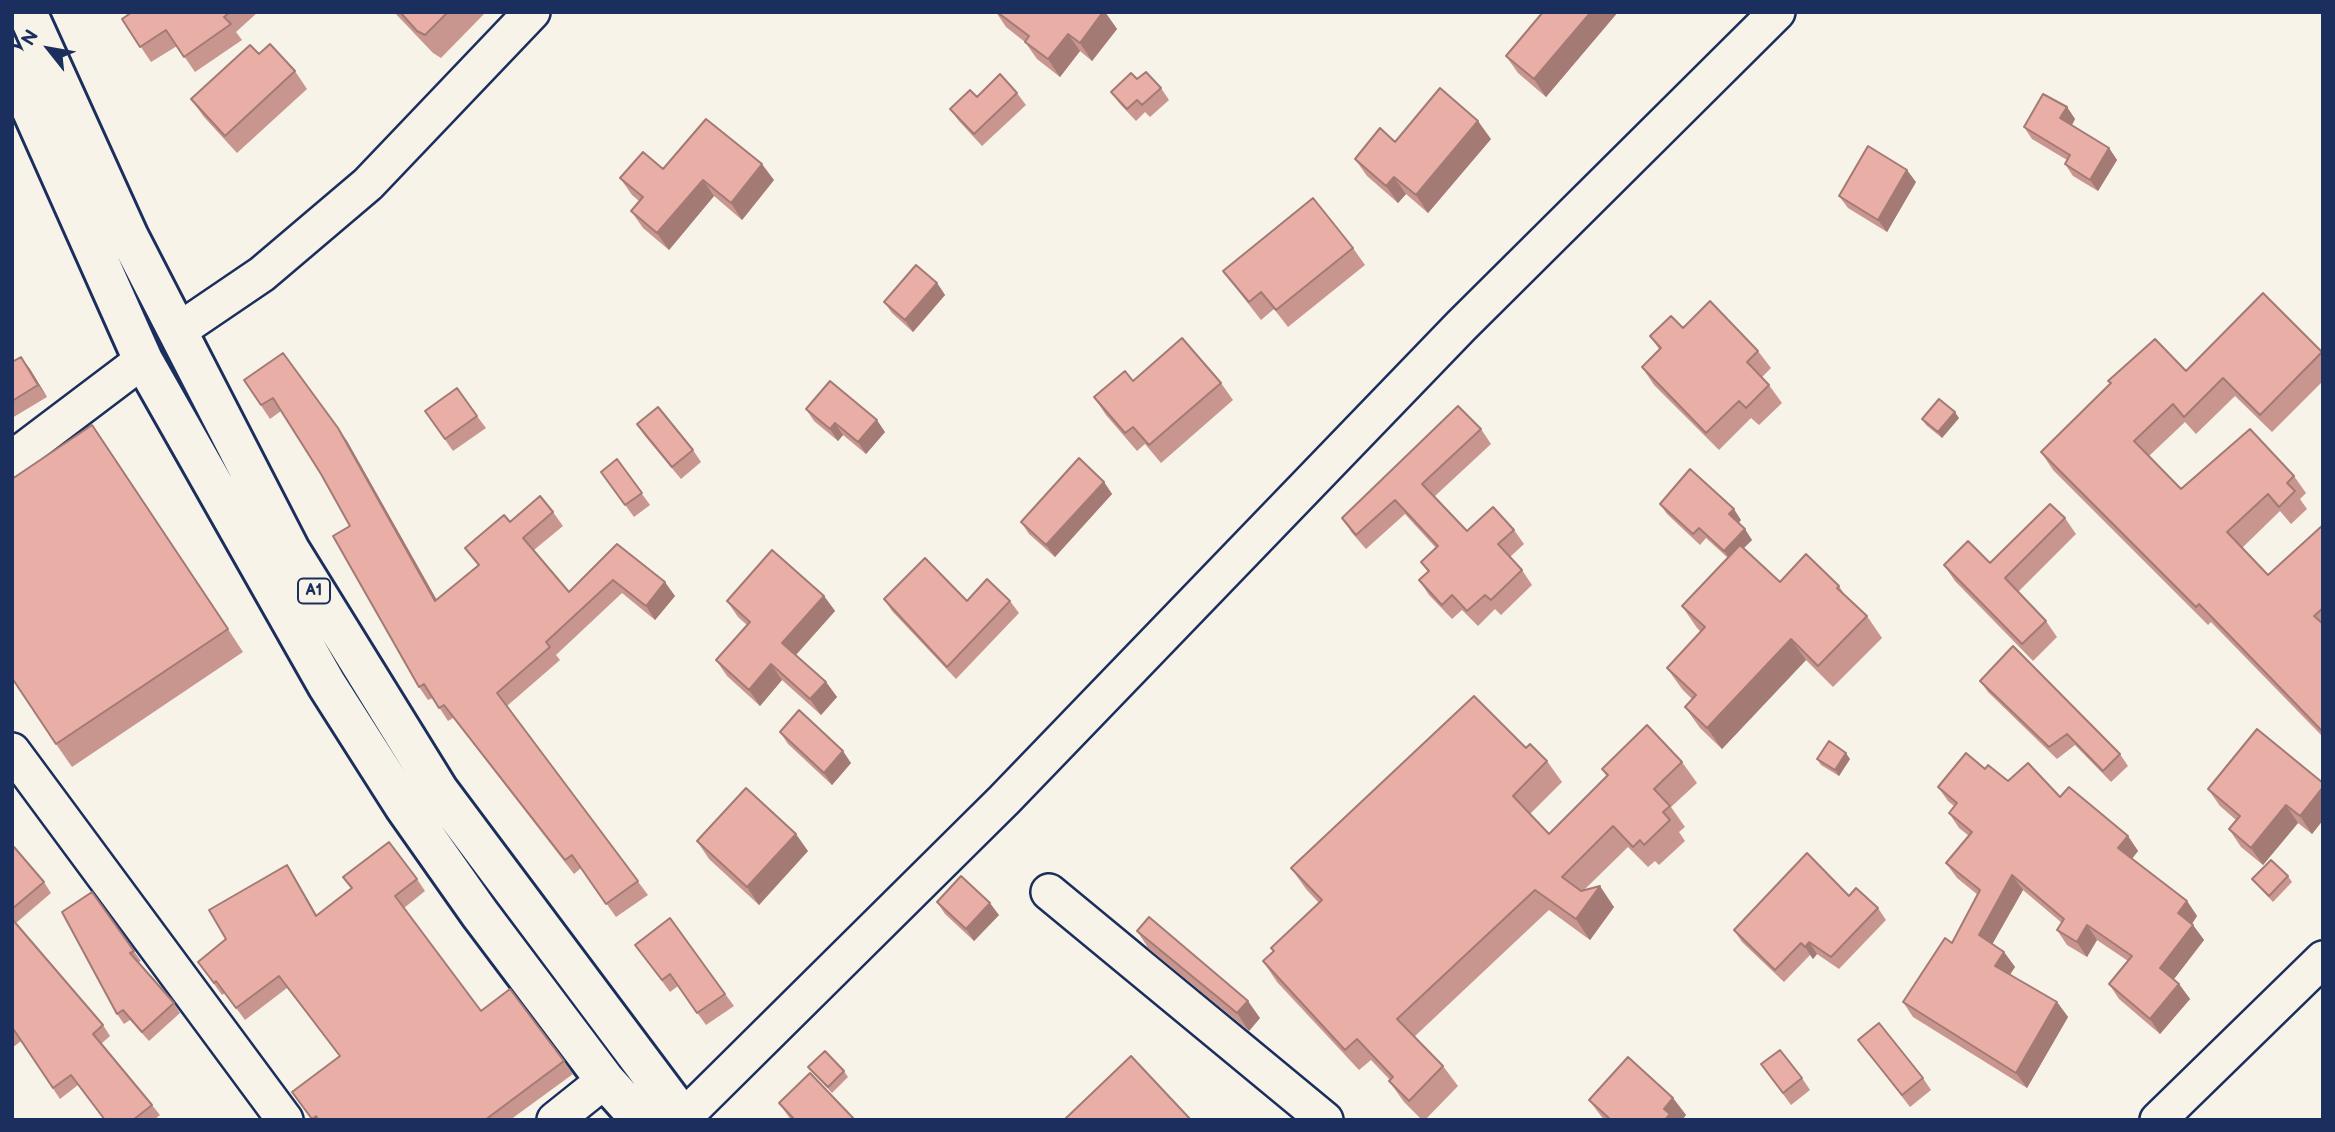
<!DOCTYPE html>
<html>
<head>
<meta charset="utf-8">
<style>
	body { margin:0 }
	#map { position:relative; width:2335px; height:1132px; overflow:hidden; background:#f7f3e8; font-family:"Balsamiq Sans",sans-serif }
	canvas { display:block }
	.frame { position:absolute; inset:0; border:14px solid #1b2f5e; pointer-events:none }
	.north { position:absolute; left:14px; top:14px; width:70px; height:70px; -webkit-text-stroke:5px #f7f3e8; paint-order:stroke; rotate:301deg; font-size:19px; font-weight:700; line-height:28px; text-align:center; color:#1b2f5e }
	.north::after { content:''; display:block; margin:auto; width:24px; height:32px; background:#1b2f5e; clip-path:polygon(50% 0,100% 100%,50% 72%,0 100%) }
</style>
</head>
<body>
<div id="map">
<canvas width="2335" height="1132"></canvas>
<div class="frame"></div>
<div class="north">N</div>
</div>
<script>
const ctx = document.querySelector('canvas').getContext('2d');
ctx.lineJoin = 'round';
function trace(path, color, width, dash) { ctx.strokeStyle = color; ctx.lineWidth = width; ctx.lineCap = dash ? 'butt' : 'round'; ctx.setLineDash(dash || []); ctx.stroke(path); }
function fill(path, color) { ctx.fillStyle = color; ctx.fill(path, 'evenodd'); }
function drawText(font, color, halo, rows, align = 'center') {
  ctx.font = font + ' "Balsamiq Sans",sans-serif'; ctx.lineWidth = 5; ctx.setLineDash([]); ctx.textBaseline = 'middle'; ctx.strokeStyle = halo; ctx.fillStyle = color; for (const [text, x, y, turn = 0] of rows) {
    ctx.save(); ctx.translate(x, y); ctx.rotate((+turn || 0) * Math.PI / 180); ctx.textAlign = isNaN(turn) ? turn : align; if (halo) ctx.strokeText(text, 0, 0); ctx.fillText(text, 0, 0); ctx.restore();
  }
}
const minor = new Path2D(`
	M178,331L262,274L368,184L532,12
	M12,459L143,360
	M12,751L285,1120
	M1049,892L1325,1120
	M683,1118L1004,800L1461,326L1777,12
	M555,1120L605,1080
	M2158,1120L2323,959`);
const highway = new Path2D(`
	M27,12L129,237L290,550L439,791L685,1120
	M12,66L143,360L327,685L404,806L480,914L605,1080L641,1120`);
trace(minor, '#1b2f5e', 40);
trace(highway, '#1b2f5e', 44);
trace(minor, '#f7f3e8', 35);
trace(highway, '#f7f3e8', 38);
fill(new Path2D(`
	M132,12H258L236,32L242,40L195,72L177,46L151,62L122,19Z
	M394,12H483L484,14L441,58L433,53Z
	M996,12H1105L1117,29L1092,61L1080,51L1060,77L1037,59L1025,42L1006,27Z
	M1543,12H1618L1546,97L1518,73L1506,56Z
	M259,54L295,71L307,89L237,153L204,117L191,99Z
	M1161,88L1169,100L1150,117L1145,112L1136,121L1120,104L1111,92Z
	M1017,93L1026,105L982,146L959,121L950,109L977,97Z
	M2067,107L2075,119L2072,125L2109,148L2117,160L2098,191L2073,176L2065,164L2067,160L2032,139L2024,127Z
	M1491,139L1428,213L1406,194L1398,203L1367,176L1355,159L1395,142Z
	M663,169L774,180L742,220L714,196L669,250L643,228L631,211L639,201L632,195L620,178Z
	M1916,182L1887,232L1848,208L1839,196Z
	M1353,248L1365,265L1288,327L1274,309L1261,320L1236,288L1223,271Z
	M937,283L945,295L913,332L892,313L884,302Z
	M2263,293L2323,353V381L2272,432L2235,396L2196,434L2185,422L2149,456L2181,489L2294,476L2306,493L2300,499L2307,509L2291,524L2280,511L2242,548L2268,575L2323,525V737L2211,622L2208,625L2053,470L2041,452L2186,371Z
	M1683,328L1758,351L1771,368L1762,377L1769,385L1782,403L1759,425L1751,418L1719,450L1654,385L1642,367L1659,349L1650,336Z
	M12,362L30,369L47,397L12,418Z
	M244,380L347,441L437,600L478,565L465,548L510,522L553,512L563,526L534,550L569,592L617,544L675,596L655,620L622,593L556,655L560,660L507,706L648,895L616,917L581,868L574,874L453,718L448,721L433,698L428,700L419,687L350,526L321,474L281,411L270,419Z
	M1133,381L1221,383L1233,400L1161,463L1145,444L1137,451L1106,415L1094,397Z
	M806,409L885,432L866,454L843,435L838,441L814,421Z
	M425,411L477,416L486,428L453,451Z
	M1959,418L1942,438L1926,425L1922,419Z
	M637,424L693,450L701,462L681,479L645,436Z
	M1481,429L1491,444L1435,496L1467,531L1514,530L1524,544L1510,557L1522,570L1532,585L1501,615L1495,609L1478,626L1462,610L1452,619L1429,595L1419,580L1428,572L1421,562L1436,548L1405,514L1366,549L1352,533L1342,518Z
	M108,448L243,652L72,767L56,744Z
	M617,459L650,505L634,517L601,472Z
	M1104,482L1112,494L1055,557L1029,534L1021,522Z
	M1660,504L1741,520L1738,523L1752,540L1743,548L1780,582L1839,586L1846,597L1867,616L1882,638L1833,687L1806,660L1722,749L1700,728L1685,707L1692,699L1682,689L1667,668L1701,632L1697,628L1682,606L1728,558L1706,538L1700,545L1667,514Z
	M2065,518L2076,534L2018,592L2046,621L2057,637L2033,661L1955,581L1944,565L1990,563Z
	M824,596L835,611L796,655L826,682L837,697L821,715L782,680L760,706L727,676L716,660L747,625L738,617L727,601Z
	M884,599L1010,601L1019,613L956,679L892,611Z
	M1980,681L2120,754L2128,766L2111,782L2075,745L2057,759L1988,692Z
	M780,732L851,763L832,785L788,744Z
	M1526,748L1547,761L1562,782L1530,814L1549,834L1607,777L1602,769L1682,762L1697,783L1671,807L1685,827L1679,832L1685,841L1659,865L1655,861L1648,867L1628,847L1584,890L1614,907L1590,940L1549,910L1414,1037L1443,1066L1458,1086L1425,1120H1422L1404,1102L1389,1081L1390,1080L1371,1060L1359,1070L1277,982L1263,961L1319,903L1306,889L1291,868Z
	M1817,759H1850L1839,776L1821,765Z
	M1985,769L2008,781L2060,797L2128,836L2138,851L2132,859L2187,901L2197,916L2192,924L2204,940L2173,980L2179,984L2190,999L2160,1034L2119,999L2109,984L2128,961L2097,940L2087,957L2067,945L2057,930L2062,923L2023,890L1992,944L2004,952L2015,967L2010,975L2057,1002L2068,1017L2027,1088L1913,1017L1903,1002L1952,943L1978,895L1957,878L1946,863L1969,836L1959,828L1949,813L1954,806L1948,801L1938,787Z
	M2323,783V820L2312,834L2298,823L2263,865L2241,847L2229,829L2236,820L2220,806L2208,789Z
	M697,841L808,851L759,905L709,859Z
	M12,849L44,882L51,893L16,923L103,1025L110,1036L101,1044L152,1105L160,1115L154,1120H105L78,1085L60,1099L21,1041L12,1048Z
	M2288,876L2292,882L2273,902L2257,885L2252,879Z
	M295,878L317,916L417,879L425,891L404,908L481,1011L564,1061L573,1074L510,1120H312L292,1092L340,1056L287,988L245,1020L225,993L222,995L198,962L226,939Z
	M92,892L141,961L138,962L174,1003L180,1013L149,1041L130,1020L124,1024L117,1014Z
	M1849,896L1878,908L1886,920L1839,969L1817,954L1813,959L1810,955L1784,982L1742,942L1734,930Z
	M937,902L999,915L974,941L945,914Z
	M670,918L734,1006L706,1025L678,986L670,992L635,945Z
	M1137,931L1260,1018L1249,1031L1149,949Z
	M1858,1040L1923,1078L1931,1090L1910,1107Z
	M1761,1064L1802,1078L1810,1090L1791,1105Z
	M808,1067L844,1071L848,1077L832,1093L813,1073Z
	M1673,1098L1686,1115L1682,1120H1604L1589,1100Z
	M779,1103L855,1120H791Z`), '#c8968f');
fill(new Path2D(`
	M1103,12H1105L1117,29L1092,61L1080,43Z
	M1591,12H1618L1546,97L1534,79Z
	M1068,34L1080,51L1060,77L1048,59Z
	M2067,107L2075,119L2069,130L2060,118Z
	M1478,121L1491,139L1428,213L1416,195Z
	M2109,148L2117,160L2098,191L2090,180Z
	M762,164L774,180L742,220L731,203Z
	M1907,170L1916,182L1887,232L1878,220Z
	M1394,177L1406,194L1398,203L1386,186Z
	M703,180L714,196L669,250L657,233Z
	M937,283L945,295L913,332L905,320Z
	M21,357L30,369L47,397L38,385Z
	M1955,412L1959,418L1942,438L1938,432Z
	M877,420L885,432L866,454L858,442Z
	M835,423L843,435L838,441L830,429Z
	M92,425L108,448L243,652L228,629Z
	M338,428L347,441L445,615L435,601Z
	M1104,482L1112,494L1055,557L1046,545Z
	M1734,509L1741,520L1737,525L1729,514Z
	M1745,529L1752,540L1731,561L1724,551Z
	M665,582L675,596L655,620L646,606Z
	M824,596L835,611L793,658L782,643Z
	M1791,639L1806,660L1722,749L1707,728Z
	M771,664L782,680L760,706L749,690Z
	M826,682L837,697L821,715L810,699Z
	M843,751L851,763L832,785L824,773Z
	M1846,753L1850,759L1839,776L1835,770Z
	M2323,787V820L2312,834L2300,816Z
	M2286,805L2298,823L2263,865L2251,848Z
	M796,834L808,851L759,905L747,887Z
	M2128,836L2138,851L2128,863L2118,848Z
	M287,865L295,878L325,929L316,916Z
	M2012,875L2023,890L1989,950L1979,935Z
	M1600,886L1614,907L1590,940L1576,919Z
	M2187,901L2197,916L2189,928L2178,913Z
	M990,903L999,915L974,941L966,929Z
	M2087,925L2097,940L2087,957L2077,942Z
	M2193,925L2204,940L2171,983L2160,968Z
	M1809,942L1817,954L1813,959L1805,947Z
	M2004,952L2015,967L2005,981L1995,966Z
	M2179,984L2190,999L2160,1034L2150,1019Z
	M1248,1001L1260,1018L1249,1031L1237,1013Z
	M2057,1002L2068,1017L2027,1088L2016,1073Z
	M1673,1098L1686,1115L1682,1120H1665L1664,1109Z`), '#a37a74');
const building = new Path2D(`
	M132,12H230L224,17L231,24L184,57L166,30L140,47L122,19Z
	M400,12H448L425,35L417,31Z
	M997,12H1103L1080,43L1068,34L1048,59L1025,42L1029,36Z
	M1543,12H1591L1534,79L1506,56Z
	M270,44L295,71L225,136L191,99L250,45L259,54Z
	M1146,72L1161,88L1142,105L1137,100L1127,109L1111,92L1131,73L1137,79Z
	M1000,74L1017,93L974,134L950,109L970,90L977,97Z
	M1440,88L1478,121L1416,195L1394,177L1386,186L1355,159L1380,128L1395,142Z
	M2043,94L2067,107L2060,118L2109,148L2090,180L2065,164L2070,155L2024,127Z
	M706,119L762,164L731,203L703,180L657,233L631,211L643,197L620,178L643,152L663,169Z
	M1868,146L1907,170L1878,220L1839,196Z
	M1313,198L1353,248L1276,310L1261,292L1249,302L1223,271Z
	M916,265L937,283L905,320L884,302Z
	M2263,293L2322,352L2260,415L2223,378L2184,417L2173,404L2134,441L2181,489L2250,429L2294,476L2287,483L2295,491L2279,507L2268,494L2227,532L2268,575L2323,525V608L2314,616L2323,624V732L2199,604L2196,607L2041,452L2111,383L2108,381L2155,339L2186,371Z
	M1710,301L1758,351L1747,362L1769,385L1746,408L1739,401L1706,433L1642,367L1661,348L1650,336L1671,316L1683,328Z
	M1182,338L1221,383L1149,445L1133,427L1125,433L1094,397L1125,371L1133,381Z
	M283,353L338,428L435,601L479,565L465,548L504,515L510,522L540,496L553,512L523,538L569,592L617,544L665,582L646,606L613,580L546,642L550,647L497,693L638,881L606,904L572,855L565,860L444,705L439,708L424,684L419,687L333,536L350,526L321,474L273,398L261,405L244,380Z
	M21,357L38,385L12,401V362Z
	M830,381L877,420L858,442L835,423L830,429L806,409Z
	M457,388L477,416L445,439L425,411Z
	M1939,399L1955,412L1938,432L1922,419Z
	M1458,406L1481,429L1422,484L1467,531L1493,507L1514,530L1498,544L1522,570L1491,600L1485,595L1467,611L1452,595L1442,605L1419,580L1429,571L1421,562L1438,546L1395,500L1356,535L1342,518Z
	M658,407L693,450L672,467L637,424Z
	M92,425L228,629L56,744L12,678V479Z
	M1079,458L1104,482L1046,545L1021,522Z
	M617,459L642,493L625,505L601,472Z
	M1690,469L1734,509L1729,514L1745,529L1724,551L1699,528L1693,534L1660,504Z
	M2050,504L2065,518L2005,578L2046,621L2022,644L1944,565L1968,541L1990,563Z
	M1740,545L1780,582L1806,554L1839,586L1837,588L1867,616L1818,666L1791,639L1707,728L1685,707L1696,695L1667,668L1705,627L1682,606Z
	M772,550L824,596L782,643L826,682L810,699L771,664L749,690L716,660L750,622L727,601Z
	M925,558L967,601L987,579L1010,601L947,667L884,599Z
	M2013,646L2120,754L2103,771L2067,734L2049,747L1980,681Z
	M1474,696L1526,748L1530,744L1547,761L1513,796L1549,834L1608,775L1602,769L1647,725L1682,762L1654,789L1670,806L1663,812L1670,820L1644,845L1640,840L1633,847L1613,826L1562,877L1581,891L1600,886L1576,919L1535,890L1397,1019L1443,1066L1409,1101L1389,1081L1393,1077L1357,1039L1345,1050L1263,961L1274,951L1271,948L1322,900L1291,868Z
	M799,710L843,751L824,773L780,732Z
	M2257,729L2323,783V787L2300,816L2286,805L2251,848L2229,829L2240,816L2208,789Z
	M1829,741L1846,753L1835,770L1817,759Z
	M1966,753L1985,769L1988,765L2008,781L2028,763L2060,797L2069,787L2128,836L2118,848L2187,901L2178,913L2193,925L2160,968L2179,984L2150,1019L2109,984L2132,956L2087,925L2077,942L2057,930L2064,919L2012,875L1979,935L2004,952L1995,966L2057,1002L2016,1073L1903,1002L1945,938L1952,943L1980,890L1946,863L1972,832L1949,813L1957,803L1938,787Z
	M746,788L796,834L747,887L697,841Z
	M389,842L417,879L395,896L481,1011L510,989L564,1061L485,1120H319L316,1116L312,1119L292,1092L340,1056L279,976L236,1008L216,981L214,983L198,962L226,939L209,910L287,865L316,916L352,888L343,877Z
	M14,847L44,882L12,909V849Z
	M1807,853L1849,896L1856,888L1878,908L1831,957L1809,942L1805,947L1801,943L1775,970L1734,930Z
	M2271,860L2288,876L2269,896L2252,879Z
	M961,876L990,903L966,929L937,902Z
	M92,892L134,951L130,953L174,1003L142,1032L123,1010L117,1014L62,912Z
	M1149,917L1248,1001L1237,1013L1137,931Z
	M670,918L725,994L697,1013L670,974L662,980L635,945Z
	M12,919L103,1025L93,1034L152,1105L133,1120H105L71,1075L53,1088L14,1030L12,1032Z
	M1879,1023L1923,1078L1902,1095L1858,1040Z
	M1780,1050L1802,1078L1783,1093L1761,1064Z
	M825,1051L844,1071L828,1087L808,1067Z
	M1131,1056L1191,1120H1064Z
	M1628,1057L1673,1098L1664,1109L1670,1114L1665,1120H1611L1589,1100Z
	M810,1073L855,1120H795L779,1103Z`);
fill(building, '#e9afa6');
trace(building, '#a37a74', 2);
for (const [x, y, w] of [
	[314,591,32]
]) { const box = new Path2D(); box.roundRect(x - w / 2, y - 12.5, w, 25, 5); ctx.fillStyle = '#f7f3e8'; ctx.fill(box); trace(box, '#1b2f5e', 2); }
drawText('bold 16px', '#1b2f5e', null, [
	["A1",314,591]
]);
</script>
</body>
</html>
